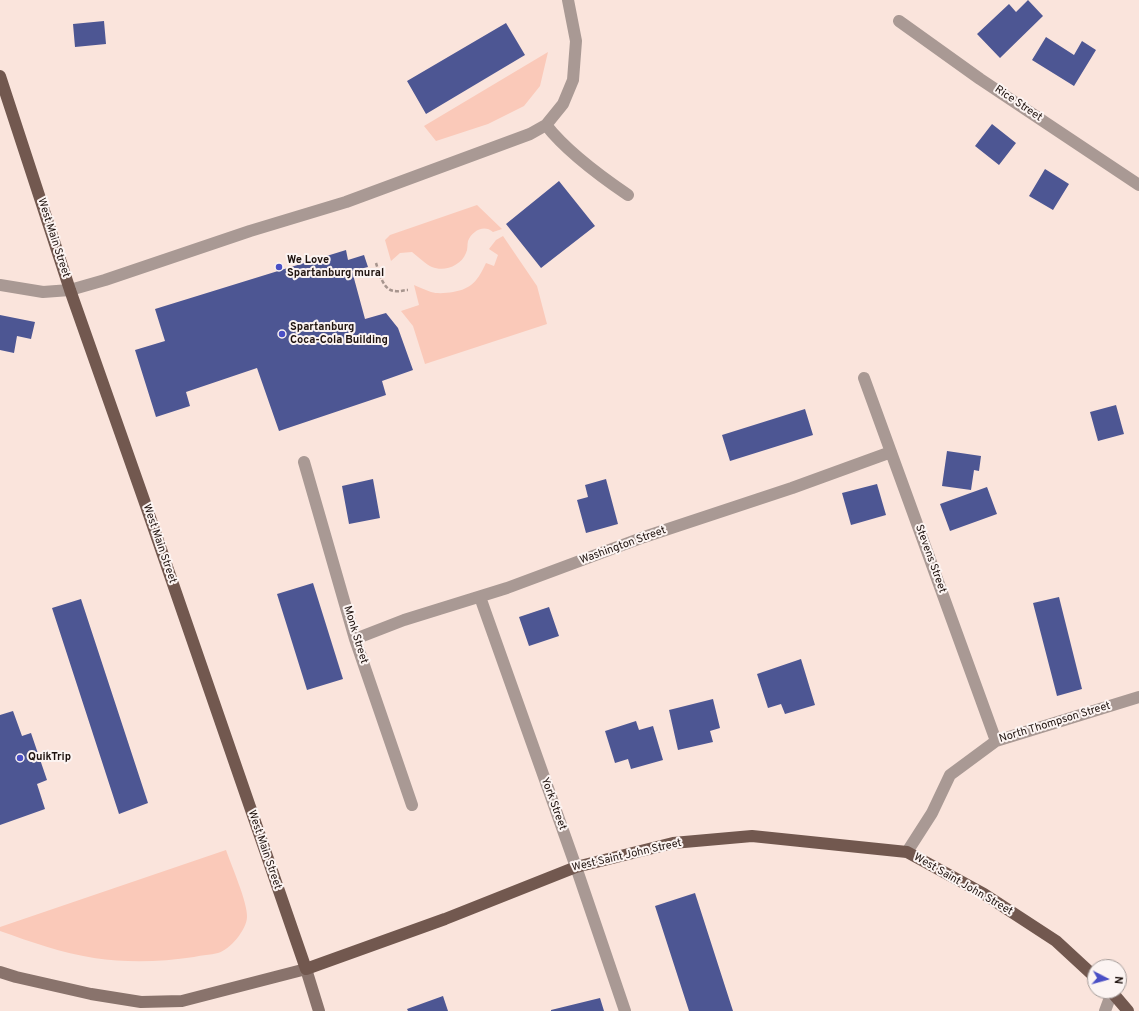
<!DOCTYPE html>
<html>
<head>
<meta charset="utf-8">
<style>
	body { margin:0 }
	#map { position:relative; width:1139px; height:1011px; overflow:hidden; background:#fae4dc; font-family:Overpass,sans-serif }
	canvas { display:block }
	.north { position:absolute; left:1087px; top:959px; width:40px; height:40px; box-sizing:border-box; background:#fcf4f2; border:1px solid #a39a97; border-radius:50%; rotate:96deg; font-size:11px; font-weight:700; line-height:16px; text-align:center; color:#1e120e }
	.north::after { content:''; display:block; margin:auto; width:14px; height:18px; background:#4a4fc5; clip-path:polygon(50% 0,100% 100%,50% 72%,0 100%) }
</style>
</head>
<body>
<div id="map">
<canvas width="1139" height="1011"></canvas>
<div class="north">N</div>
</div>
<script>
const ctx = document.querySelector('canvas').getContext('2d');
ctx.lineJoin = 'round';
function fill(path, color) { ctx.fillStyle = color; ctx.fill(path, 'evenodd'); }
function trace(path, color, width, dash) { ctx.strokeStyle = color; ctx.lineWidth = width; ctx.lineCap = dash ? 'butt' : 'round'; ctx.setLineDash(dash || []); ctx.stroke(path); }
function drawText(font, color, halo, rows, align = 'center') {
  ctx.font = font + ' Overpass,sans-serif'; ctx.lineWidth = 4; ctx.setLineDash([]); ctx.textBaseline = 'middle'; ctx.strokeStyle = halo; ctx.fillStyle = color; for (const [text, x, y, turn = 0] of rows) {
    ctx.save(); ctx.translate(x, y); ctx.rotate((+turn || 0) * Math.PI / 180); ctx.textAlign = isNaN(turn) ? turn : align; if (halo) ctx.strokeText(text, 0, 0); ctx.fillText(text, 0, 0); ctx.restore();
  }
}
fill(new Path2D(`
	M548,52L540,86L524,106L488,124L436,141L424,126Z
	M477,205L502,229L493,232C484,224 472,231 468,241C467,245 468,249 466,253C461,266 444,272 432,267C427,265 417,256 412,252L400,253L391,261L385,240L390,235Z
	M503,236L537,286L547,324L425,364L413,326L401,311L419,305L414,285C419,287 425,290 431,292C438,294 446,293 453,292C472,289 478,280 486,263L494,266L498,255L489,249L496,240Z
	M226,850C231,865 248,903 247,917C247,929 230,950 218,953C210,955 202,955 194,957C160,962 128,963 94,958C62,953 31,942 0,931V927Z`), '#fac9b9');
fill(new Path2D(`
	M1028,0L1043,16L1000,58L977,34L1009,4L1016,12Z
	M104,21L106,44L75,47L73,24Z
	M506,23L525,55L426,114L407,81Z
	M1046,37L1074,55L1082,41L1096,50L1074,86L1032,60Z
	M992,124L1016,143L999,165L975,146Z
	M1045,169L1069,184L1053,210L1029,196Z
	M559,181L595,226L541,268L506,224Z
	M346,250L348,260L364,255L368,267L352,271L365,319L386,313L398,328L413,370L382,381L386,395L279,431L257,368L186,392L190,406L156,417L135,350L165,341L155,309Z
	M0,315L35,322L31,339L17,336L14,353L0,350Z
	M1116,405L1124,434L1098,441L1090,412Z
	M805,409L813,435L730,461L722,435Z
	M947,451L981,456L979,471L974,470L971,490L942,486Z
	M373,479L380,518L349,524L342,486Z
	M606,479L618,524L586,533L577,500L588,497L585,485Z
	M877,484L886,515L851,525L842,493Z
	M987,487L997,514L950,531L940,504Z
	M313,583L343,679L307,690L277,594Z
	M1059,597L1082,689L1057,696L1033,603Z
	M81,599L148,803L119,814L52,608Z
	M549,607L559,636L529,646L519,617Z
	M801,659L815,705L785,714L781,704L768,708L757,674Z
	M713,699L720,728L710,731L713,742L678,750L669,710Z
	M13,711L22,736L31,733L47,780L37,784L45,809L0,825V715Z
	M636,721L639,730L653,726L663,760L631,769L628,759L615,763L605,731Z
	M695,893L733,1011H689L655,906Z
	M443,996L448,1011H408L407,1009Z
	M600,998L604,1011H551V1010Z`), '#4d5693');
trace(new Path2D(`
	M376,263C379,272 383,291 395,291C399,292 403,290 408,290`), '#a7958e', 2.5, [4, 2]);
trace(new Path2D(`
	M546,125C567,152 600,176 628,195
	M70,290L105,280L250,231L346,202L530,134L546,125L563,104L573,80L576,41L568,0`), '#a99994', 12);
trace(new Path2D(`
	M899,21L980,79L1139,185
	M0,285L43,292L70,290
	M864,378L996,741
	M304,462L355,639L412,805
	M480,597L576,867L625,1011
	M355,639L404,620L507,588L644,537L792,488L891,452
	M907,852L932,813L950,775L996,741L1139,697
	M1105,1011L1112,992`), '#a99994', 12);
trace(new Path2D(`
	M0,972L16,977L91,994L141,1002L182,1001L306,969L319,1011`), '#89736c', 12);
trace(new Path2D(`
	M0,76L70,290L145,503L306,969L445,919L576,867L673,843L752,836L907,852L984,894L1056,941L1095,977
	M1111,991L1128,1011`), '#72584f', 12);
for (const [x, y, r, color] of [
	[279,267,4,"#4a4fc5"],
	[282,334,4,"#4a4fc5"],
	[20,758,4,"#4a4fc5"]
]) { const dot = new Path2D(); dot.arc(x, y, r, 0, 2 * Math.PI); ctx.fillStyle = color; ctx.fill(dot); trace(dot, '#fcf4f2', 1.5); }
drawText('11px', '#1e120e', '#fcf4f2', [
	["Rice Street",1018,104,34],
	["West Main Street",53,238,72],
	["West Main Street",159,544,71],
	["Washington Street",623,546,-20],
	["Stevens Street",930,559,70],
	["Monk Street",355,635,73],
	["North Thompson Street",1055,723,-17],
	["York Street",553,804,70],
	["West Main Street",264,850,71],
	["West Saint John Street",627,856,-13],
	["West Saint John Street",963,885,30]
]);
drawText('bold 11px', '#1e120e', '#fcf4f2', [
	["We Love",287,261],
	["Spartanburg mural",287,274],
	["Spartanburg",290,328],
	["Coca-Cola Building",290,341],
	["QuikTrip",28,758]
], 'left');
</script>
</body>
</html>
